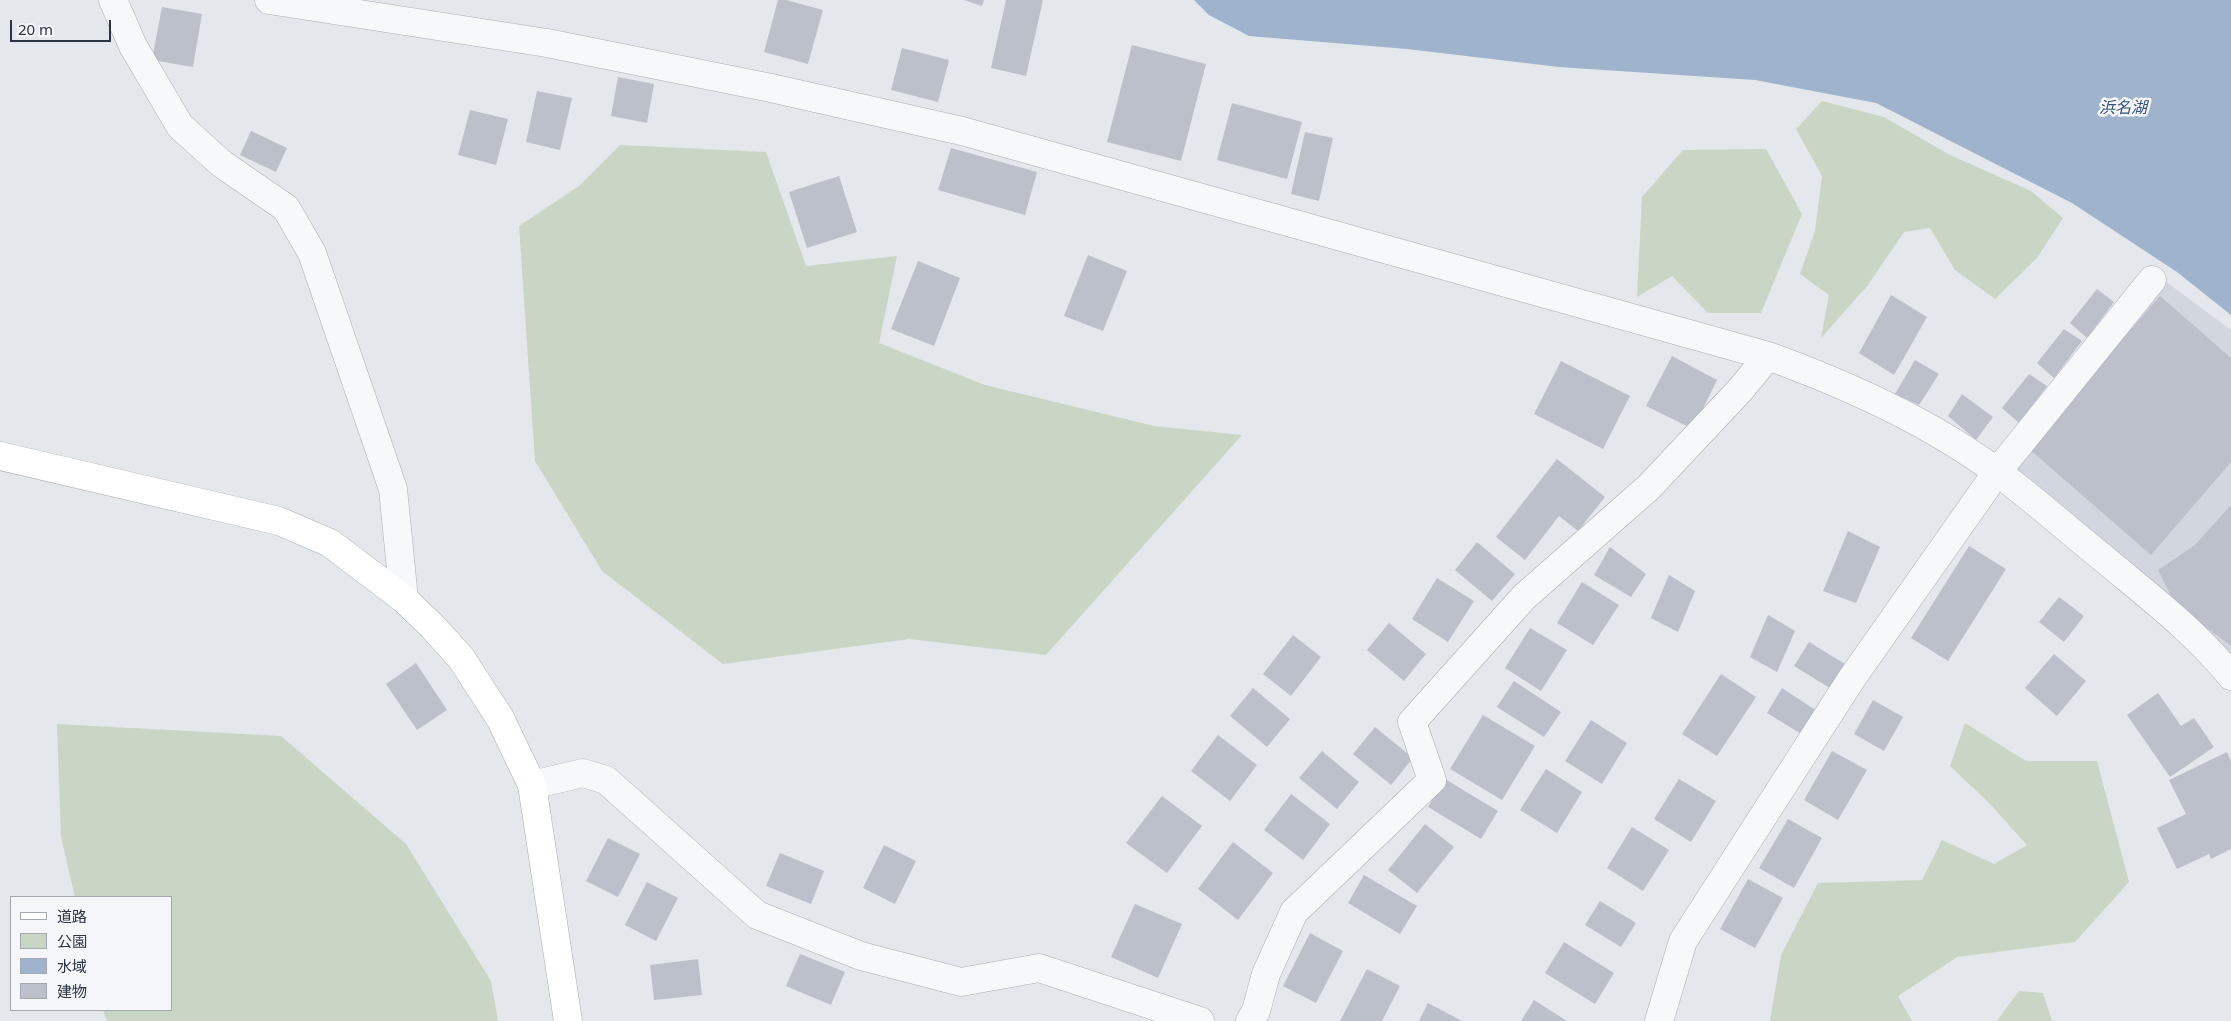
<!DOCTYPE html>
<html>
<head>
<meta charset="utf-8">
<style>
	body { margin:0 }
	#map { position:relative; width:2231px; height:1021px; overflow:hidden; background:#e4e7ec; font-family:"Noto Sans","Noto Sans JP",sans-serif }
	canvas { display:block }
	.legend { position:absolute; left:10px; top:896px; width:162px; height:115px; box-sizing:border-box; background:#f4f6f9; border:1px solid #a4a8b1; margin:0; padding:6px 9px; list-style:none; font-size:15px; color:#2b3445 }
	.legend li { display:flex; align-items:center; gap:10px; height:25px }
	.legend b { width:25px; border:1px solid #a4a8b1 }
	.scale { position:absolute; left:10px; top:20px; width:101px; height:22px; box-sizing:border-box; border:2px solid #2b3445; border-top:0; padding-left:6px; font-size:15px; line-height:18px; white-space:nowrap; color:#2b3445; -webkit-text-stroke:4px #f4f6f9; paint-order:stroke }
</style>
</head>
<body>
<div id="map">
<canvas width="2231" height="1021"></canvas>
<ul class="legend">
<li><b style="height:6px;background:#fff"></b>道路</li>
<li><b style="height:14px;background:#c9d6c5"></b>公園</li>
<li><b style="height:14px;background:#9fb4cc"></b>水域</li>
<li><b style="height:14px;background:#bbc0ca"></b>建物</li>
</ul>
<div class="scale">20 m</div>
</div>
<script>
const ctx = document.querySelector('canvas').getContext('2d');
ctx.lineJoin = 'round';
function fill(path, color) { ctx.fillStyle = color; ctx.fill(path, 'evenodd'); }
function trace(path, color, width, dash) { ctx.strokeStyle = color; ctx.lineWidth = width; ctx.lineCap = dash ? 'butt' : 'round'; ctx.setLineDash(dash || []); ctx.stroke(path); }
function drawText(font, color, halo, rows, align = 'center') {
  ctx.font = font + ' "Noto Sans","Noto Sans JP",sans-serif'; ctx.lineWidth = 5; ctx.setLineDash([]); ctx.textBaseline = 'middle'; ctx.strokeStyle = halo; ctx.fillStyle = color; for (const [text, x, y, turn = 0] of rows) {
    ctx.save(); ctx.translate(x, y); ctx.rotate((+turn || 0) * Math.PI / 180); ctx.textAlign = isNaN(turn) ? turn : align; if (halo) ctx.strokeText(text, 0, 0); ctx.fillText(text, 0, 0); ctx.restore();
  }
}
fill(new Path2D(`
	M2165,281L2231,330V658L2010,464Z`), '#d2d6de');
fill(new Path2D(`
	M1822,101L1884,117L1948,154L2031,191L2063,218L2037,258L1995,299L1955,270L1930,228L1904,232L1868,285L1821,338L1829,295L1800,274L1815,231L1822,176L1796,129Z
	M620,145L766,152L806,266L897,256L879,343L985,385L1154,426L1242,435L1046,655L909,639L723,664L602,571L535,461L519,226L579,186Z
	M1766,149L1802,214L1761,313H1708L1672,276L1637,297L1642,197L1683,150Z
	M1965,723L2026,761H2097L2129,882L2075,942L1957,957L1898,996L1912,1021H1770L1781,955L1818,883L1922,880L1942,840L1994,864L2027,845L1989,803L1950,766Z
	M57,724L281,736L406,844L491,981L498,1021H107L103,1010H171V897H75L61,837Z
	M2019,991L2043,993L2052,1021H1997Z`), '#c9d6c5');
fill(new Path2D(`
	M1194,0H2231V315L2177,272L2072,203L1876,103L1755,80L1559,67L1407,49L1249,36L1209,15Z`), '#9fb4cc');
fill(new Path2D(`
	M778,0H786L823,10L808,64L764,52Z
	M964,0H984L982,6Z
	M1006,0H1043L1026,76L991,68Z
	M162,7L202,14L193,67L152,60Z
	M1132,45L1206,64L1181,161L1107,142Z
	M902,48L949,60L938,102L891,90Z
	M618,77L654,84L647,123L611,116Z
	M537,91L572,98L560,150L526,142Z
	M1232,103L1302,122L1287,179L1217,160Z
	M470,110L508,119L496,165L458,155Z
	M251,131L287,148L276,172L240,155Z
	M1305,132L1333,138L1319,201L1291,194Z
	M951,148L1037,172L1025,215L938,190Z
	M839,176L857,232L807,248L789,192Z
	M1088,255L1127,271L1103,331L1064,316Z
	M918,261L960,278L934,346L891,329Z
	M2097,289L2114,302L2087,338L2070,323Z
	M1891,295L1927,317L1894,375L1859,353Z
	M2160,296L2231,358V462L2151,555L2028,448Z
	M2064,329L2082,341L2054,378L2037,363Z
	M1672,356L1717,380L1693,429L1646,406Z
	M1915,360L1939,374L1919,405L1895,394Z
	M1561,361L1630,396L1603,449L1534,414Z
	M2029,374L2047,386L2019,423L2002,408Z
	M1962,394L1993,417L1976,440L1948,416Z
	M1557,459L1605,497L1578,531L1559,516L1525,560L1496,537Z
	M2231,505V646L2175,604L2158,570L2195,545Z
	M1848,531L1880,547L1856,603L1823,591Z
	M1477,542L1515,574L1492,601L1455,570Z
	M1969,546L2006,569L1948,661L1911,638Z
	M1610,547L1646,574L1631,597L1594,575Z
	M1669,575L1695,591L1678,632L1651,618Z
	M1437,578L1474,601L1448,642L1412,619Z
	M1582,582L1619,605L1593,645L1557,623Z
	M2059,597L2084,616L2064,642L2039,622Z
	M1768,615L1795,631L1777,672L1750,657Z
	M1389,623L1426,654L1404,681L1367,650Z
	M1530,628L1567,650L1541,691L1505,668Z
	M1293,635L1321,657L1291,696L1263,674Z
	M1809,642L1845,664L1830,688L1794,666Z
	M2054,654L2086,681L2057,716L2025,688Z
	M416,663L447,710L417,730L386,684Z
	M1721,674L1756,697L1717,756L1682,734Z
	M1514,681L1561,712L1544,737L1497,707Z
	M1253,688L1290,719L1267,747L1230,716Z
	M1782,688L1817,711L1803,735L1767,713Z
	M2158,693L2181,726L2194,718L2214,747L2170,777L2127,715Z
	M1873,700L1903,717L1884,751L1854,734Z
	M1483,715L1535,746L1502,800L1450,769Z
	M1591,720L1627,743L1602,784L1565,761Z
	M1375,727L1413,758L1391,785L1353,754Z
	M1218,735L1257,765L1230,801L1191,771Z
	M1322,751L1359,782L1337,809L1299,778Z
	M1832,751L1867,770L1838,820L1804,800Z
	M2227,752L2231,761V849L2211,859L2209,854L2177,869L2157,828L2186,814L2169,780Z
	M1546,769L1582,792L1557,833L1520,810Z
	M1445,779L1498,811L1481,839L1428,807Z
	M1679,779L1716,801L1691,842L1654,819Z
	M1291,794L1330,824L1303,860L1264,830Z
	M1162,796L1202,826L1167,873L1126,843Z
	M1788,819L1822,838L1794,888L1759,868Z
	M1425,824L1454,847L1417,893L1388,870Z
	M1632,827L1669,850L1643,891L1607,868Z
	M608,838L640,854L618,897L586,881Z
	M1233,842L1273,873L1238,920L1198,889Z
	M884,845L916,861L895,904L863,888Z
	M780,853L824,871L811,904L766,886Z
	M1364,875L1417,906L1400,934L1348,903Z
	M1748,879L1783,898L1755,948L1720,929Z
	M647,882L678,898L656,941L625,925Z
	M1600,901L1636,923L1621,947L1585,925Z
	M1135,904L1182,924L1158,978L1111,957Z
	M1310,933L1343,951L1316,1003L1283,986Z
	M1564,942L1614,973L1595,1004L1545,973Z
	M800,954L845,972L831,1005L786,986Z
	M698,959L702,995L654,1000L650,965Z
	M1367,969L1400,986L1382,1021H1340Z
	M1534,1000L1567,1021H1521Z
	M1428,1003L1462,1021H1419Z`), '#bbc0ca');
const street = new Path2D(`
	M113,0L133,46L180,126L222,164L286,208L312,253L393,489L404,599
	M269,0L547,43L771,88L962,131L1768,356C1848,385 1929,421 1997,472C2034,499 2068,530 2103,558C2147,595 2195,631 2231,676
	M532,785L583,773L606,780L757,915L861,956L961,982L1039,968L1200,1021
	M1250,1021L1256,1011L1266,974L1294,912L1432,780L1412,722L1524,597L1649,487L1741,389L1768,356
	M1659,1021L1683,941L1852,678L1997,472L2152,280`);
const secondary = new Path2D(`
	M0,456L279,521L330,543L404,599L433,627L461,658L500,718L532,785L568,1021`);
trace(street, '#a9aeb7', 29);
trace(secondary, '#a9aeb7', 29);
trace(street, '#f7f8fa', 28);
trace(secondary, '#fff', 28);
drawText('italic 16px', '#34527a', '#f4f6f9', [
	["浜名湖",2123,108]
]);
</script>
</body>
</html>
